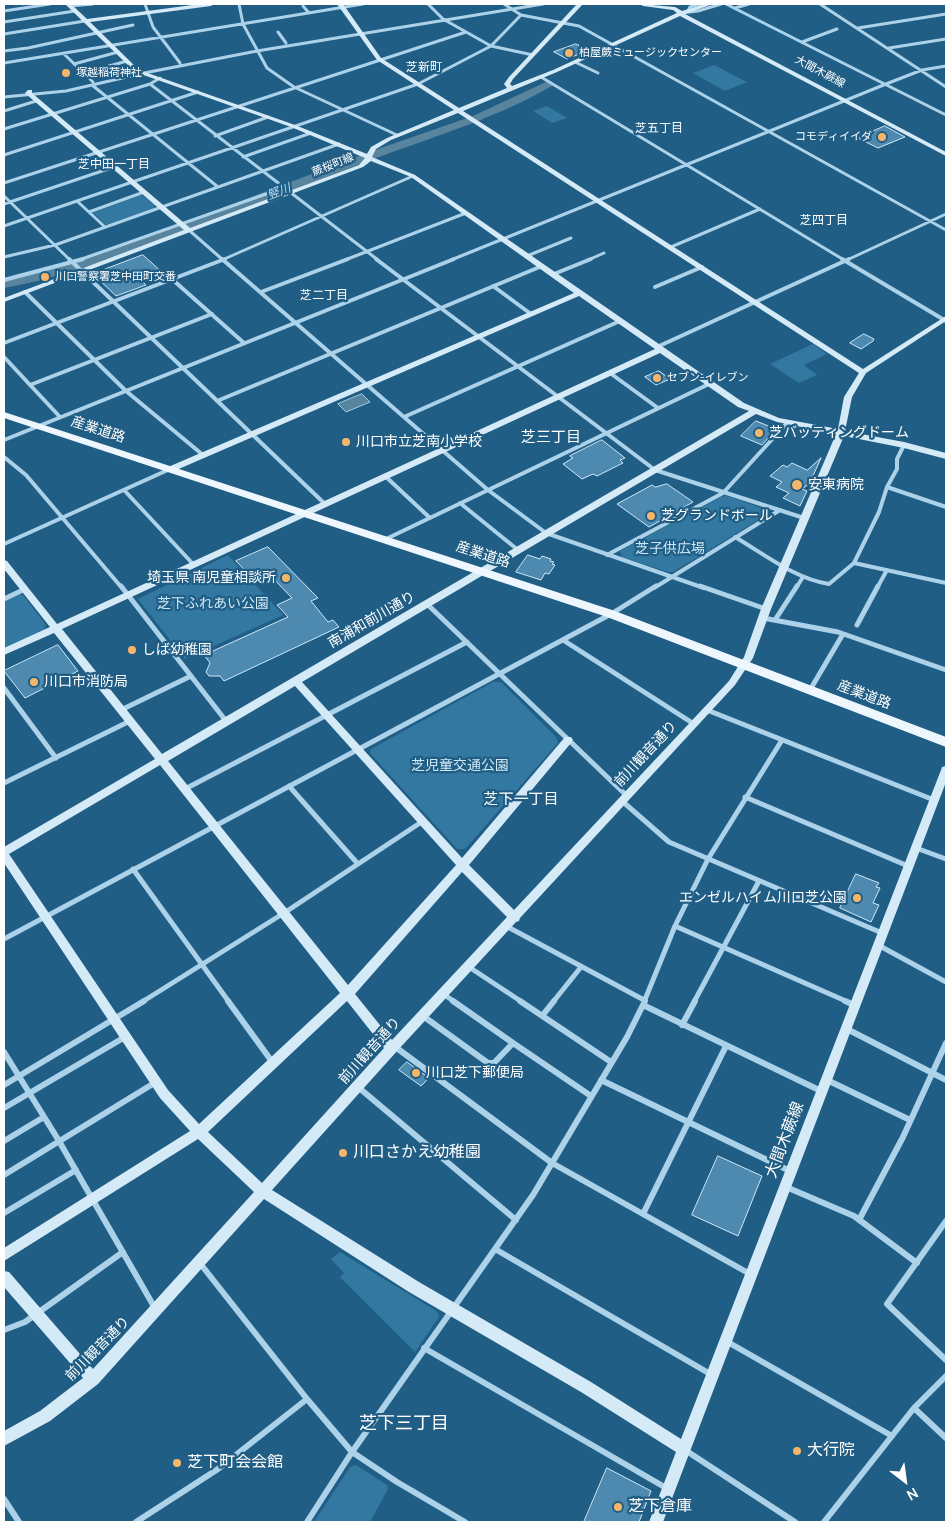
<!DOCTYPE html>
<html>
<head>
<meta charset="utf-8">
<style>
	body { margin:0 }
	#map { position:relative; width:950px; height:1526px; overflow:hidden; background:#215e85; font-family:Manrope,sans-serif }
	canvas { display:block }
	.frame { position:absolute; inset:0; border:5px solid #fff; pointer-events:none }
	.north { position:absolute; left:880px; top:1456px; width:50px; height:50px; -webkit-text-stroke:4px #215e85; paint-order:stroke; rotate:150deg; font-size:14px; font-weight:700; line-height:20px; text-align:center; color:#fff }
	.north::after { content:''; display:block; margin:auto; width:18px; height:22px; background:#fff; clip-path:polygon(50% 0,100% 100%,50% 72%,0 100%) }
</style>
</head>
<body>
<div id="map">
<canvas width="950" height="1526"></canvas>
<div class="frame"></div>
<div class="north">N</div>
</div>
<script>
const ctx = document.querySelector('canvas').getContext('2d');
ctx.lineJoin = 'round';
function fill(path, color) { ctx.fillStyle = color; ctx.fill(path, 'evenodd'); }
function trace(path, color, width, dash) { ctx.strokeStyle = color; ctx.lineWidth = width; ctx.lineCap = dash ? 'butt' : 'round'; ctx.setLineDash(dash || []); ctx.stroke(path); }
function drawText(font, color, halo, rows, align = 'center') {
  ctx.font = font + ' Manrope,"Noto Sans JP",sans-serif'; ctx.lineWidth = 4.5; ctx.setLineDash([]); ctx.textBaseline = 'middle'; ctx.strokeStyle = halo; ctx.fillStyle = color; for (const [text, x, y, turn = 0] of rows) {
    ctx.save(); ctx.translate(x, y); ctx.rotate((+turn || 0) * Math.PI / 180); ctx.textAlign = isNaN(turn) ? turn : align; if (halo) ctx.strokeText(text, 0, 0); ctx.fillText(text, 0, 0); ctx.restore();
  }
}
fill(new Path2D(`
	M714,65L747,82L725,91L693,73Z
	M547,106L567,118L552,123L533,111Z
	M140,195L143,196L155,205L153,209L108,224H105L93,213Z
	M813,344L827,354L804,365L817,375L799,383L770,364Z
	M727,496L765,509L768,514L673,572H668L622,557L620,551L721,497Z
	M228,555L283,615L185,659L138,599Z
	M19,595H23L46,625L44,630L4,648V602Z
	M493,682H501L556,737L558,743L465,849H457L370,753L371,749Z
	M340,1252L438,1312L439,1317L415,1352L340,1277L344,1273L331,1259Z
	M356,1465L387,1485L388,1489L370,1522H314L350,1467Z`), '#3278a1');
const water = new Path2D(`
	M362,394L370,402L346,412L338,404Z`);
fill(water, '#58849e');
trace(water, '#9ecfea', 1);
fill(new Path2D(`
	M548,81L552,82L554,84L552,86C491,121 425,139 360,164C301,187 243,210 184,232C125,254 66,277 4,288V280L65,265L130,243L375,150L473,116Z`), '#58849e');
const building = new Path2D(`
	M576,44L589,50L567,59L554,52Z
	M885,126L905,137L878,148L858,138Z
	M143,255L163,273L142,281L146,285L116,296L93,274Z
	M864,334L874,339L873,341L861,349L850,343Z
	M659,371L670,379L656,385L645,377Z
	M756,421L776,429L762,445L741,436Z
	M602,440L625,458L620,460L623,463L597,476L593,474L582,479L563,464L573,458L570,456Z
	M821,458L812,478L808,482L810,483L802,489L807,491L800,506L783,498L789,493L776,487L782,482L770,476L783,465L787,467L792,463L807,470Z
	M667,484L693,502L649,527L617,504L652,485L655,487Z
	M268,547L318,598L311,601L328,622L333,620L339,627L224,681L220,676H209L206,672L210,663L204,655L288,617L277,605L292,598L269,574L255,581L236,561Z
	M528,555L540,559L542,556L551,559L550,561L554,562L552,564L555,565L549,574L545,573L541,580L516,572Z
	M58,645L78,671L25,698L4,671Z
	M856,874L879,883L876,887L880,888L873,903L879,905L871,922L840,908Z
	M407,1062L429,1078L421,1086L399,1070Z
	M718,1156L762,1176L738,1236L692,1215Z
	M607,1468L651,1491L639,1522H584Z`);
fill(building, '#4e8aaf');
trace(building, '#cfe8f7', 1);
trace(new Path2D(`
	M145,4L153,27L180,63
	M239,4L243,24L267,68L294,87L397,135
	M428,4L443,19L491,46L533,55
	M504,4L521,15L579,26L946,230
	M726,4L946,115
	M820,4L946,87
	M70,6L93,4
	M303,6L309,13
	M735,8L749,4
	M4,11L50,4
	M688,11L690,7L700,4
	M681,13L698,11L721,4
	M4,22L75,11
	M858,28L946,14
	M278,32L286,43
	M4,34L85,21
	M802,42L837,29
	M889,48L946,39
	M4,51L28,48L133,25
	M64,54L93,82
	M575,62L598,73
	M4,63L363,4
	M74,64L118,52
	M84,73L127,61
	M541,77L844,260
	M160,78L150,84L378,260
	M92,85L218,187
	M4,97L66,91L144,73L257,51L543,4
	M4,111L36,101
	M4,129L150,84
	M215,136L268,117
	M4,155L198,92
	M243,157L311,133
	M4,183L466,32
	M4,196L70,260
	M77,201L105,227
	M4,204L114,167
	M89,212L144,192
	M4,226L418,84L491,46L521,15
	M190,231L223,260
	M671,247L760,209
	M527,256L571,238
	M4,257L55,245L339,144
	M79,260L283,188
	M222,260L413,176
	M345,260L466,213
	M451,260L886,84L922,70L946,66
	M588,260L604,253
	M847,260L946,214`), '#abd2e9', 3);
trace(new Path2D(`
	M69,259L325,504
	M222,259L488,490L546,533L704,588
	M376,259L655,470L804,518
	M842,259L946,321
	M554,274L591,259
	M4,280L83,259
	M173,280L244,343
	M493,286L531,314
	M655,287L702,267
	M25,292L126,391L203,455
	M261,292L348,259
	M4,343L225,259
	M657,347L849,259
	M4,357L60,417
	M610,373L658,408
	M30,385L212,314
	M217,401L542,266
	M404,417L620,321
	M4,440L454,259
	M4,457L26,475L122,588
	M385,476L430,518
	M887,487L946,507
	M124,490L193,564
	M460,503L518,550
	M735,537C764,554 795,579 829,584L854,563L879,512L887,487L897,469V459L904,445
	M386,539L709,384
	M4,544L170,469
	M607,555L723,493L787,423
	M854,563L946,583
	M654,588L780,510
	M796,588L803,577
	M877,588L887,570`), '#abd2e9', 4);
trace(new Path2D(`
	M121,586L226,721
	M700,586L766,609
	M4,599L25,589
	M427,604L627,796
	M763,618L838,632L946,670
	M775,620L797,586
	M857,625L878,586
	M563,640L694,724
	M4,688L56,758
	M810,690L843,634
	M121,710L191,676
	M707,710L934,800
	M4,783L130,721
	M289,786L358,864
	M185,789L467,642
	M745,797L908,866
	M622,801L669,842L882,933
	M916,848L946,859
	M133,869L229,1002
	M506,926L644,1000
	M675,926L848,1002
	M4,939L611,614L656,586
	M878,945L946,982
	M469,967L522,1002
	M443,994L455,1002
	M142,1002L284,913L423,821
	M553,1002L581,967
	M644,1002L675,926L708,859L782,740
	M694,1002L759,881`), '#abd2e9', 5);
trace(new Path2D(`
	M228,1001L273,1063
	M520,1001L611,1062
	M845,1001L854,1005
	M643,1005L821,1091
	M423,1016L488,1063H494L513,1043L453,1001
	M542,1016L554,1001
	M682,1025L695,1001
	M847,1029L946,1080
	M513,1043L591,1096
	M394,1046L552,1163L750,1274
	M4,1052L59,1141L156,1310
	M601,1080L790,1171
	M827,1080L910,1120
	M4,1085L144,1001
	M358,1087L516,1220
	M4,1108L125,1037
	M4,1141L44,1117
	M4,1175L156,1082
	M786,1187L854,1216L917,1263
	M4,1213L76,1170
	M643,1214L726,1046
	M859,1220L903,1137L946,1043
	M946,1221L887,1304L946,1360
	M495,1249L712,1375
	M199,1262L307,1399L352,1452L397,1482L465,1522
	M4,1330L25,1322L123,1252
	M726,1341L892,1436
	M424,1348L668,1489
	M914,1408L946,1438
	M685,1450L795,1522
	M4,1499L19,1522
	M136,1522L218,1469L307,1399
	M307,1522L352,1452L533,1195L627,1037L645,1001
	M824,1522L914,1408L946,1376`), '#abd2e9', 6);
fill(new Path2D(`
	M65,4H71L87,19L200,4H214L211,6L90,22L139,70L295,125L367,154L371,147L387,138L454,110L377,60L337,4H343L381,58L459,108L507,88L504,84L509,77L577,4H583L513,79L510,84L512,86L553,70L677,13L673,10L643,6L640,4L675,7L682,11L705,4H713L685,14L946,152V156L944,155L680,16L557,72L463,111L863,369L946,316V321L866,373L852,397L845,431L904,442L946,453V459L904,448L844,436L771,609L753,658L735,685L520,918L519,921L516,922L398,1050L272,1190L419,1282L591,1382L681,1439L941,770L942,767L946,766V782L663,1522H649L676,1452L581,1392L409,1292L264,1199L98,1384L50,1421L4,1446V1431L40,1411L83,1378L4,1287V1271L9,1272L93,1369L254,1192L198,1139L4,1261V1248L190,1131L160,1098L4,863V847L155,759L54,633L4,655V648L50,627L4,569V560L7,561L57,624L655,349L579,296L174,471H168V467L574,293L411,177L371,161L363,167L4,302V298L184,230L26,94L25,93L28,90H32V93L190,228L359,165L365,158L291,127L135,72ZM458,113L859,373L844,397L838,429L779,418L744,403L415,175L372,157L376,149L391,140ZM660,353L738,407L749,411L162,754L62,629ZM756,414L777,422L836,434L761,609L744,657L729,681L514,910L469,865L571,743L573,740L571,737H565L462,858L302,682ZM295,686L456,865L348,985L168,761ZM160,765L340,993L199,1124L168,1090L9,854ZM462,872L507,917L392,1040L355,994ZM347,1001L384,1048L262,1183L208,1132Z`), '#d5eaf7');
fill(new Path2D(`
	M4,412L615,611L946,737V747L607,617L4,418Z`), '#eef7fe');
for (const [x, y, r, color] of [
	[569,53,5,"#f5b66c"],
	[66,73,5,"#f5b66c"],
	[882,137,5,"#f5b66c"],
	[45,277,5,"#f5b66c"],
	[657,378,5,"#f5b66c"],
	[759,433,5,"#f5b66c"],
	[346,442,5,"#f5b66c"],
	[797,485,6,"#f5b66c"],
	[651,516,5,"#f5b66c"],
	[286,578,5,"#f5b66c"],
	[132,650,5,"#f5b66c"],
	[34,682,5,"#f5b66c"],
	[857,898,5,"#f5b66c"],
	[416,1073,5,"#f5b66c"],
	[343,1153,5,"#f5b66c"],
	[797,1451,5,"#f5b66c"],
	[177,1463,5,"#f5b66c"],
	[618,1507,5,"#f5b66c"]
]) { const dot = new Path2D(); dot.arc(x, y, r, 0, 2 * Math.PI); ctx.fillStyle = color; ctx.fill(dot); trace(dot, '#215e85', 2); }
drawText('11px', '#fff', '#215e85', [
	["柏屋蕨ミュージックセンター",579,53],
	["塚越稲荷神社",76,73],
	["コモディイイダ",872,137,"right"],
	["川口警察署芝中田町交番",55,277],
	["セブン-イレブン",667,378]
], 'left');
drawText('11px', '#fff', '#215e85', [
	["大間木蕨線",820,72,28],
	["蕨桜町線",333,165,-22]
]);
drawText('12px', '#fff', '#215e85', [
	["芝新町",424,68],
	["芝五丁目",659,129],
	["芝中田一丁目",114,165],
	["芝四丁目",824,221],
	["芝二丁目",324,296]
]);
drawText('italic 12px', '#b6dbf0', '#215e85', [
	["竪川",279,192,-21]
]);
drawText('14px', '#fff', '#215e85', [
	["産業道路",98,430,18],
	["産業道路",483,555,18],
	["南浦和前川通り",372,620,-30],
	["産業道路",864,695,21],
	["前川観音通り",646,754,-47],
	["前川観音通り",370,1051,-48],
	["前川観音通り",98,1349,-45]
]);
drawText('14px', '#fff', '#215e85', [
	["芝バッティングドーム",769,433],
	["川口市立芝南小学校",356,442],
	["安東病院",808,485],
	["芝グランドボール",661,516],
	["埼玉県 南児童相談所",276,578,"right"],
	["しば幼稚園",142,650],
	["川口市消防局",44,682],
	["エンゼルハイム川口芝公園",847,898,"right"],
	["川口芝下郵便局",426,1073]
], 'left');
drawText('14px', '#cfe8f7', '#215e85', [
	["芝子供広場",670,549],
	["芝下ふれあい公園",213,604],
	["芝児童交通公園",460,766]
]);
drawText('15px', '#fff', '#215e85', [
	["芝三丁目",551,438],
	["芝下一丁目",521,800]
]);
drawText('16px', '#fff', '#215e85', [
	["大間木蕨線",785,1140,-69]
]);
drawText('16px', '#fff', '#215e85', [
	["川口さかえ幼稚園",353,1153],
	["大行院",807,1451],
	["芝下町会会館",187,1463],
	["芝下倉庫",628,1507]
], 'left');
drawText('18px', '#fff', '#215e85', [
	["芝下三丁目",404,1424]
]);
</script>
</body>
</html>
